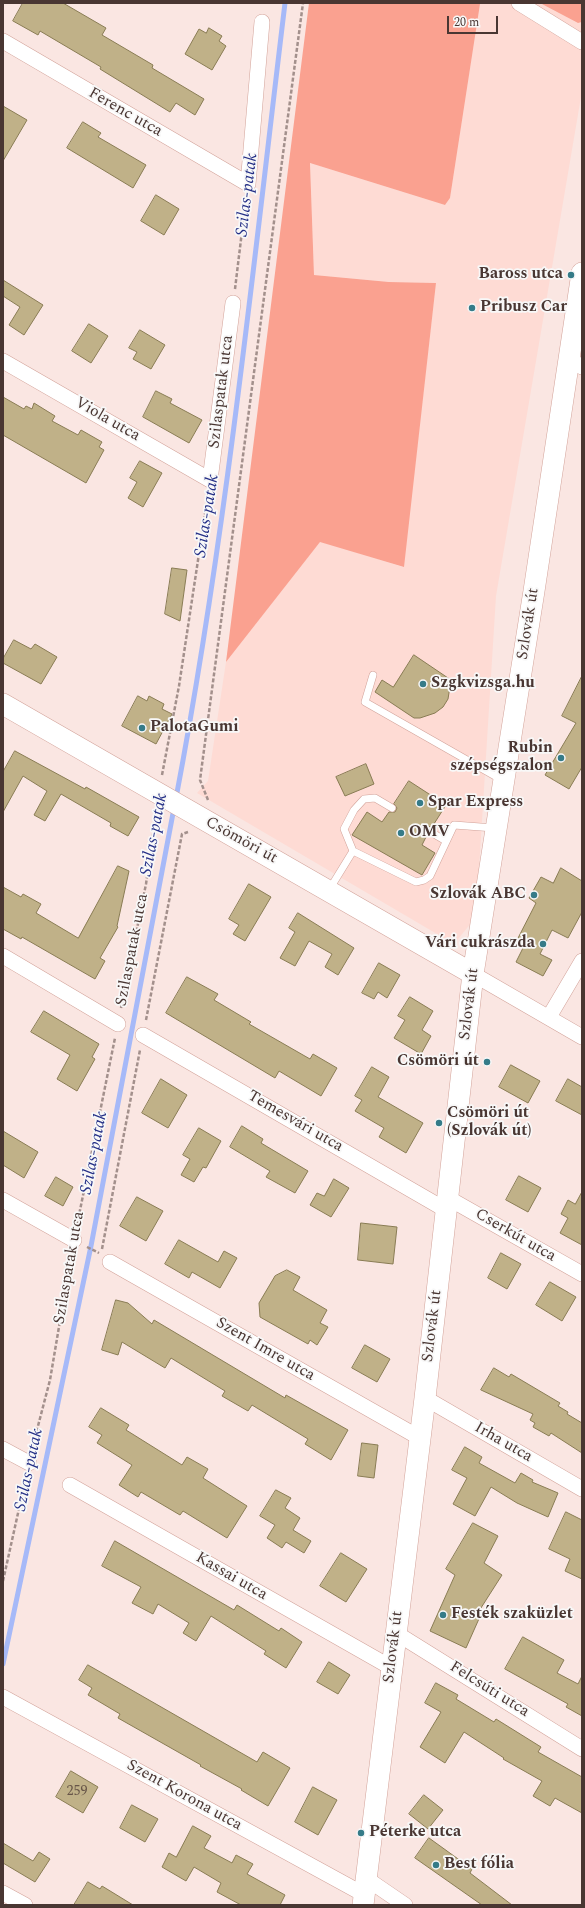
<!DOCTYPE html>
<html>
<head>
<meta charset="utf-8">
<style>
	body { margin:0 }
	#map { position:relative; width:585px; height:1908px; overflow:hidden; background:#fae6e2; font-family:Spectral,serif }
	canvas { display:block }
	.frame { position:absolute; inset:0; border:4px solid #493632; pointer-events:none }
	.scale { position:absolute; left:447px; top:16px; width:51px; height:18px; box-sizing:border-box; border:2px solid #493632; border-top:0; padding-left:5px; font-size:12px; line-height:14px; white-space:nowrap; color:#493632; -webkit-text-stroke:3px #f8f8f8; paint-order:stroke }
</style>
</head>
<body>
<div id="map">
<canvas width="585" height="1908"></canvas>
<div class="frame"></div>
<div class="scale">20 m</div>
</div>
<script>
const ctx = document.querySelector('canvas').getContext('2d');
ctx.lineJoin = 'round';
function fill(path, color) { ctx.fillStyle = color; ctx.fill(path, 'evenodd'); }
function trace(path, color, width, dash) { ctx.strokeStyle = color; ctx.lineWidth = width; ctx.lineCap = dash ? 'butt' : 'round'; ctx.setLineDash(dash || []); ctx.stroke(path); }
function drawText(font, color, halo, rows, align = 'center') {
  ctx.font = font + ' Spectral,serif'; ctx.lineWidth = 3.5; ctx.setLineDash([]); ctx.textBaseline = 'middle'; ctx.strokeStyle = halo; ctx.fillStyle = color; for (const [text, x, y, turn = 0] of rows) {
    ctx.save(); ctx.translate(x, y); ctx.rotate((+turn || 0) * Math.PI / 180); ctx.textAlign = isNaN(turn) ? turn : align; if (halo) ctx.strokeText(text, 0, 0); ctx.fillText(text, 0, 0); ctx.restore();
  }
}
fill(new Path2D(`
	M480,3H540L578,23L582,22V91L496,596L476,917L454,944L197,793L208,781L226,662L320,541L403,567L436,283L389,282L314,275L310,163L445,205L450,198Z`), '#fedbd4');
fill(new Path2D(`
	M309,3L480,4L450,198L445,205L310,163L314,275L389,282L436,283L404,567L320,542L226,662Z
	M540,3H582V22L578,23Z`), '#faa190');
trace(new Path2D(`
	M176,798C226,535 253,268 285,3
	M3,1664L91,1246L174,808`), '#a6b9f8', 5);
const building = new Path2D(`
	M23,3H63L106,28L102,35L153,65L152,68L204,99L195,115L176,103L170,112L100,69L101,67L40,31L38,35L13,21Z
	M209,28L222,36L219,41L226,46L212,70L185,54L199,29L206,33Z
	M3,106L27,120L3,161Z
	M83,122L101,133L98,137L146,165L133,188L67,148Z
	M156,195L179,209L164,235L141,221Z
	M3,280L43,305L24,335L9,325L20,307L3,296Z
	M89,324L108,336L91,363L72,351Z
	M140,330L165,345L151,369L133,359L137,352L129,348Z
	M156,391L172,399L170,403L202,420L189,443L143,417Z
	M3,397L24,409L26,406L32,409L34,403L55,416L52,421L78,435L81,430L102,442L99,447L104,450L86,483L3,435Z
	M140,461L162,473L143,507L128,498L137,482L130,478Z
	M172,568L187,570L180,621L165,614Z
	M14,640L31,649L35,644L57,657L41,684L3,663V659Z
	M414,655L451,680L448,699L443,707L435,713L420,718H414L375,692L382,680L393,687Z
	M582,676V767L569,789L545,775L576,723L562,716Z
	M138,696L147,701L149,696L164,704L162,709L172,714L156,744L122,726Z
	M15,751L85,789L86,787L139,817L128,836L110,826L111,823L61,794L45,821L34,815L47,791L23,776L3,812V772Z
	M366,764L374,784L345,796L336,777Z
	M409,781L446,805L432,827L427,826L425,829L427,835L422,845L435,853L422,875L352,835L367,812L382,822L389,812H395L397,808L394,804Z
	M118,866L129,871L117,926L118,927L100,958L105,961L95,979L22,937L21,939L3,929V887L21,897L23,894L41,904L36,913L78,938Z
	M561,868L582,881V912L568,938L552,930L540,954L552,960L543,976L516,962L524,946L516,942L536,903L529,898L541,877L553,883Z
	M249,884L271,897L245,941L233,934L239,925L229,919Z
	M298,913L354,948L338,975L325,967L332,954L309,941L295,966L280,958L295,932L289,928Z
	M379,963L400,975L387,998L378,992L374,999L362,993Z
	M187,977L218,994L214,1000L251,1022L249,1024L310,1059L313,1054L337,1068L321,1096L279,1071L275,1078L166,1013Z
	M410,997L433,1011L422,1030L431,1036L421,1054L394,1038L405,1020L398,1016Z
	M44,1011L99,1044L92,1057L95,1059L77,1091L57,1079L70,1055L31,1032Z
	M511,1065L540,1081L528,1103L499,1087Z
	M372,1067L389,1077L378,1097L423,1123L406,1153L379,1137L384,1128L355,1111L362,1100L355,1096Z
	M161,1079L187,1095L168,1128L142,1113Z
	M568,1079L582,1087V1115L556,1101Z
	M242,1126L263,1139L261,1143L308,1171L295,1193L266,1177L270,1171L230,1147Z
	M199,1128L221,1141L206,1168L203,1167L194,1182L181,1175L190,1159L183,1155Z
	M3,1131L38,1152L24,1178L3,1165Z
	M519,1176L541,1188L528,1212L506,1200Z
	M56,1177L73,1187L63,1206L45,1196Z
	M334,1179L349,1188L331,1217L310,1205L317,1193L324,1196Z
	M582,1192V1245L560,1233L568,1218L561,1214L568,1200L575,1204Z
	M137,1197L163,1211L146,1241L120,1226Z
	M361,1223L397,1227L393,1264L358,1260Z
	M179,1240L218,1262L224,1251L237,1258L220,1288L192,1272L189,1278L165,1264Z
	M501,1253L521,1264L507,1289L488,1278Z
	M287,1270L300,1277L293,1290L327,1310L320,1323L328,1327L317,1345L310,1340L308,1344L260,1317L259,1303L275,1276Z
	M550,1282L576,1297L562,1321L536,1305Z
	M116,1300L128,1303L152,1324L154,1320L285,1398L286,1395L348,1430L331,1460L305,1444L308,1439L252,1405L248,1411L222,1396L225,1391L171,1358L165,1368L122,1342L118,1355L102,1350Z
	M365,1345L390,1359L377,1382L352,1368Z
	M494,1368L509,1377L511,1374L560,1403L558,1406L568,1412L567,1414L582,1423V1453L551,1433L549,1436L533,1427L535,1423L530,1420L533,1414L481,1390Z
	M101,1408L129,1425L126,1430L182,1465L187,1457L208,1469L203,1478L247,1506L227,1538L183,1511L180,1515L141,1492L138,1497L119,1485L132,1465L97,1443L102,1435L89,1427Z
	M362,1443L378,1445L374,1478L358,1476Z
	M465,1447L482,1457L479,1463L515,1483L521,1473L533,1480L532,1482L558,1493L548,1517L517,1503L491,1487L475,1516L453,1504L467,1478L452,1470Z
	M276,1490L291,1498L285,1508L300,1518L293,1530L311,1541L304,1553L286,1542L282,1548L267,1538L275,1525L260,1516Z
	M566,1512L582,1520V1579L565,1571L570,1559L549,1549Z
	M473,1523L498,1536L484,1563L502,1575L479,1611L482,1612L466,1648L430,1631L455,1575L446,1569Z
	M115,1541L234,1610L237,1605L279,1631L281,1628L302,1642L286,1668L264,1654L266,1651L211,1616L196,1641L183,1633L189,1623L158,1604L153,1614L132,1603L141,1587L102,1566Z
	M341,1553L367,1569L346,1602L320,1586Z
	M523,1637L564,1660L557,1673L578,1684L582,1676V1716L566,1707L568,1704L505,1669Z
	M329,1662L350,1675L338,1694L317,1682Z
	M88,1665L257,1762L263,1752L290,1768L268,1806L241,1790L242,1789L200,1766L201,1765L118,1718L120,1714L88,1695L92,1688L79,1680Z
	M436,1683L458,1695L456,1699L494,1722L496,1719L541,1747L538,1752L582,1777V1813L555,1798L550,1806L533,1796L542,1781L503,1759L504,1758L464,1732L445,1763L420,1747L441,1712L425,1703Z
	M71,1771L98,1787L83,1813L56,1797Z
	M313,1787L337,1800L318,1835L295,1822Z
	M424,1795L443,1810L428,1829L409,1814Z
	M132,1805L158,1819L145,1842L120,1828Z
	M193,1826L211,1836L204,1848L232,1863L236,1855L253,1864L247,1874L285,1895L280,1905H241L217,1892L221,1883L194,1867L186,1881L162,1867L169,1853L176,1857Z
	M429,1838L472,1869L470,1873L512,1905H482L415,1858Z
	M3,1843L33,1861L39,1852L50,1859L35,1882L3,1863Z
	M88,1882L100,1889L102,1886L133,1905H74Z`);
fill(building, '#c0b188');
trace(building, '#897c54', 1);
const service = new Path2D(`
	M373,675L365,702L502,780
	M429,831L446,841
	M353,851L344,829L354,810L364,799L375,798L392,808
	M329,890L353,851L416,882L424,880L430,876L454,825L494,828`);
const minor = new Path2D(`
	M519,3L582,42
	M3,41L248,184L262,22
	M569,359L582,367
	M3,361L210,480L233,303
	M3,956L118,1024
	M473,974L582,1037
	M549,1017L582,961
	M143,1035L446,1210
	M448,1198L582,1274
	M3,1200L74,1240
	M110,1262L420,1438
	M425,1398L582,1489
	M3,1449L29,1463
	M70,1485L392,1668
	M396,1633L582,1749
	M3,1697L365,1895
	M367,1879L405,1905
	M3,1893L25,1905`);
const secondary = new Path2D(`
	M3,704L473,974
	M363,1905L425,1398L473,974L534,591L582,273`);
trace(service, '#d2a299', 8);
trace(minor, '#d2a299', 16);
trace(secondary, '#d2a299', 22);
trace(new Path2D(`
	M235,289L246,198
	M162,775L179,686L208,494
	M208,800L200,780L303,3
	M121,1008L146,884L156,814
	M146,1020L182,834L188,832
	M77,1225L115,1038
	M87,1247L99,1253
	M102,1249L140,1050
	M32,1449L50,1380L71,1256
	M3,1581L26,1477`), '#a3908c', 2.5, [4, 2]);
trace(service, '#fff', 7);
trace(minor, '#fff', 15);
trace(secondary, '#fff', 21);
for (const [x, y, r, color] of [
	[571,275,4,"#357b88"],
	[472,308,4,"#357b88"],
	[423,684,4,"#357b88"],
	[142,728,4,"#357b88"],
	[561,758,4,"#357b88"],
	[420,803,4,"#357b88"],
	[401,833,4,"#357b88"],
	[534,895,4,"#357b88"],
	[543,944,4,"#357b88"],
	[487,1062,4,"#357b88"],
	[439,1123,4,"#357b88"],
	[443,1615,4,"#357b88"],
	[361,1833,4,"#357b88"],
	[436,1865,4,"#357b88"]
]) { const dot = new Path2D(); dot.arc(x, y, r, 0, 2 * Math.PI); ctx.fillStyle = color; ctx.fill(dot); trace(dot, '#f8f8f8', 1.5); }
drawText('14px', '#675548', null, [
	["259",77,1792]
]);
drawText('16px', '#493632', '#f8f8f8', [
	["Ferenc utca",125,113,30],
	["Szilaspatak utca",222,392,-83],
	["Viola utca",107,420,30],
	["Szlovák út",529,624,-81],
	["Csömöri út",241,841,29],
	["Szilaspatak utca",133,950,-79],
	["Szlovák út",470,1004,-83],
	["Temesvári utca",295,1122,30],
	["Cserkút utca",515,1236,30],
	["Szilaspatak utca",70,1268,-80],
	["Szlovák út",433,1326,-83],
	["Szent Imre utca",265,1350,30],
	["Irha utca",503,1443,30],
	["Kassai utca",231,1577,30],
	["Szlovák út",394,1647,-83],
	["Felcsúti utca",489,1690,32],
	["Szent Korona utca",184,1796,29]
]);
drawText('bold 16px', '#493632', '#f8f8f8', [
	["Baross utca",563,275,"right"],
	["Pribusz Car",480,308],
	["Szgkvizsga.hu",431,684],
	["PalotaGumi",150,728],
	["Rubin",553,749,"right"],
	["szépségszalon",553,767,"right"],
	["Spar Express",428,803],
	["OMV",409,833],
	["Szlovák ABC",526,895,"right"],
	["Vári cukrászda",535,944,"right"],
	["Csömöri út",479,1062,"right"],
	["Csömöri út",447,1114],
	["(Szlovák út)",447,1132],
	["Festék szaküzlet",451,1615],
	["Péterke utca",369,1833],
	["Best fólia",444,1865]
], 'left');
drawText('italic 17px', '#253087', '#f8f8f8', [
	["Szilas-patak",248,195,-83],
	["Szilas-patak",208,516,-81],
	["Szilas-patak",155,835,-79],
	["Szilas-patak",95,1153,-79],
	["Szilas-patak",30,1470,-78]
]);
</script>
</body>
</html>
